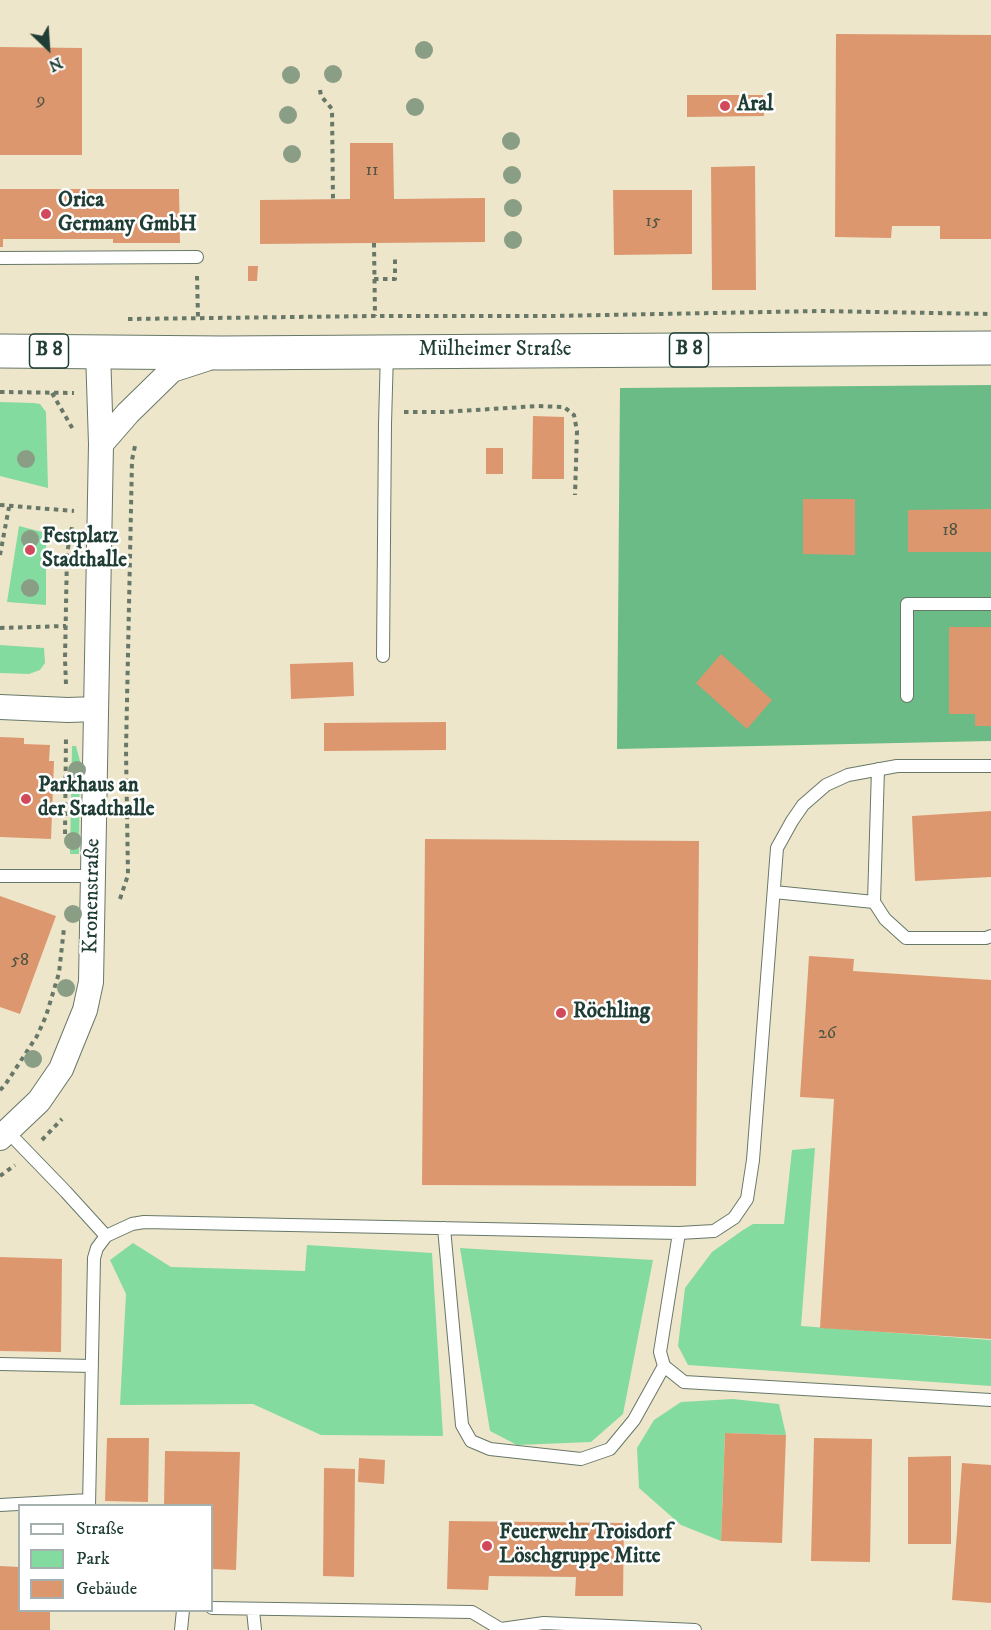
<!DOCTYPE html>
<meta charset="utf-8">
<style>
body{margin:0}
#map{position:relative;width:991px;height:1630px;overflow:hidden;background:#eee6ca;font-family:"IM FELL DW Pica",serif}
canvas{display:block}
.legend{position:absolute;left:18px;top:1504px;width:195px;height:108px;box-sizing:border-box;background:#fff;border:2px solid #a5b1ae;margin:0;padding:8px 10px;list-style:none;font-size:18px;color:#1f3d34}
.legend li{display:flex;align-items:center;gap:12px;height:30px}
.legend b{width:30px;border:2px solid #a5b1ae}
.north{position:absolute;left:18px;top:18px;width:60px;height:60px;-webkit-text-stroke:4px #fff;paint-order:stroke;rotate:155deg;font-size:16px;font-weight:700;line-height:24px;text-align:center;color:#1f3d34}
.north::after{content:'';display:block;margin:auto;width:21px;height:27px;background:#1f3d34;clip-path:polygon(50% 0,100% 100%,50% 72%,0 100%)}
</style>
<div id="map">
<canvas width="991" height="1630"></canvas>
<ul class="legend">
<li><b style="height:8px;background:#fff"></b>Straße</li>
<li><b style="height:16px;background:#84dba0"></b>Park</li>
<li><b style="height:16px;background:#dc976f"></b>Gebäude</li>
</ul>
<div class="north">N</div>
</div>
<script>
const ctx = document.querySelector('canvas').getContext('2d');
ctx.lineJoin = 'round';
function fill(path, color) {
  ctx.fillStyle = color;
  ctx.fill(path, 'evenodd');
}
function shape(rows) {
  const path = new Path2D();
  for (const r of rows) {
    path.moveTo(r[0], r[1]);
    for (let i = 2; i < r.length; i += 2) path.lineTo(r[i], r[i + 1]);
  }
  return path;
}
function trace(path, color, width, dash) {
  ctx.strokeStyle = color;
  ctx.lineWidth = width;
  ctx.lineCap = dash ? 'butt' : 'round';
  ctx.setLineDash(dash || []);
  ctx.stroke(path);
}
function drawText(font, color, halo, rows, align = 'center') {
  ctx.font = font + ' "IM FELL DW Pica",serif';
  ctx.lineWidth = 5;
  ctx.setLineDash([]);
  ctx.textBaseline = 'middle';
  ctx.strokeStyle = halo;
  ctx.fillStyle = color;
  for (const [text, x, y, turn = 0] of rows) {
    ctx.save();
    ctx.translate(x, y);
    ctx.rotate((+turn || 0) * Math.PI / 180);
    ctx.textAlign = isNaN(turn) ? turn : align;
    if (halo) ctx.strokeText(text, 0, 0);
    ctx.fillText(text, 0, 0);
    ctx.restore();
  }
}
fill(shape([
 [0,402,34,403,40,404,46,412,48,488,0,476],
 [19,526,46,533,46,605,7,602],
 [0,645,44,648,45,663,40,670,29,674,0,673],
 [72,746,76,746,80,761,79,854,70,854],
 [815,1148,801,1326,991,1340,991,1386,688,1365,678,1346,685,1288,712,1252,743,1230,753,1224,784,1224,792,1150],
 [133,1243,171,1267,305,1271,307,1245,432,1253,443,1436,321,1435,253,1404,120,1405,126,1294,110,1260],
 [460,1248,653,1260,623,1414,591,1442,517,1445,490,1431],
 [733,1399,779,1404,786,1435,725,1433,721,1541,681,1525,639,1488,637,1448,654,1420,681,1402]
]), '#84dba0');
fill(shape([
 [991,385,991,741,617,749,620,388]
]), '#6bbb86');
fill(shape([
 [836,34,991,35,991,239,940,239,940,226,892,226,891,238,835,237],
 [0,47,82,48,82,155,0,155],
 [687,95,763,95,764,116,687,117],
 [350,143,393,143,394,199,485,198,485,242,260,244,260,200,350,199],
 [755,166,756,290,712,290,711,167],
 [0,189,179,189,180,243,113,243,113,239,3,239,3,247,0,247],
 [613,190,692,190,692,254,614,255],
 [248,266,258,266,257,281,248,281],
 [533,416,564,417,564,479,532,479],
 [486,448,503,448,503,474,486,474],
 [803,499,855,499,855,555,803,554],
 [991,509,991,552,908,552,908,510],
 [949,627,991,627,991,726,975,726,975,714,949,714],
 [721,654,772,700,747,729,696,683],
 [353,662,354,696,291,699,290,664],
 [446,722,446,750,324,751,324,723],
 [0,737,24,738,24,744,50,745,49,761,54,761,51,839,0,837],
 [991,811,991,877,915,881,912,816],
 [425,839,699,841,696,1186,422,1185],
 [0,896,56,916,20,1014,0,1007],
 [809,956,854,959,853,971,991,980,991,1339,820,1328,834,1099,800,1097],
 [0,1257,62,1259,61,1352,0,1351],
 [725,1433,786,1435,782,1543,721,1541],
 [107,1438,149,1438,148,1502,105,1501],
 [814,1438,872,1439,870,1562,811,1561],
 [165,1451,240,1452,236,1570,212,1569,212,1506,164,1506],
 [951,1456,951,1544,908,1544,908,1457],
 [359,1458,385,1460,384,1484,358,1482],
 [962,1463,991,1465,991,1603,952,1600],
 [324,1468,355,1469,354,1577,323,1576],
 [449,1521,624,1523,623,1596,575,1596,576,1577,489,1576,488,1590,447,1589],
 [0,1566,20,1567,20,1611,50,1611,50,1630,0,1630]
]), '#dc976f');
const lane = shape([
 [0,258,197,257],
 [383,656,385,424,387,352],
 [907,696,907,604,991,604],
 [878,769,874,902,885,919,906,938,986,938,991,936],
 [0,876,94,876],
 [774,892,874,902],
 [8,1132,66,1192,106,1236],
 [444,1228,462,1425,471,1441,490,1449,581,1459,610,1449,634,1420,664,1366,660,1352,679,1233],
 [0,1364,92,1366],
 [664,1366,684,1382,991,1400],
 [0,1505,89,1500],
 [89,1506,94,1258,97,1248,106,1236,132,1224,144,1222,679,1233,714,1231,734,1218,747,1199,753,1160,777,848,792,821,803,805,826,785,848,775,897,766,991,766],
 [212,1608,472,1612,502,1630],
 [253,1610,255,1630],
 [501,1629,544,1623,695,1630],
 [181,1630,183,1610]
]);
const street = shape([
 [101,444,128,413,172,370,206,359],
 [0,707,68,710,96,709],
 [0,1138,39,1101,61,1069,85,1010,91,982,101,444,98,351]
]);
const primary = shape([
 [0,351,222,353,991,348]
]);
trace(lane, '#677868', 14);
trace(street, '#677868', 26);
trace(primary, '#677868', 35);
trace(shape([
 [320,90,321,96,332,109,333,199],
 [374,243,375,316],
 [197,276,198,317],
 [374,279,395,279,395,259],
 [128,319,375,316,550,316,819,311,991,314],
 [0,392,74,393],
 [52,393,74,431],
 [404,412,444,412,538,406,564,407,574,415,577,431,575,495],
 [0,505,74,511],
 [0,555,9,507],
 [0,628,66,626],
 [66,684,65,659,67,553,72,527],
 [65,834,66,736],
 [120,899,128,875,126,750,132,460,135,446],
 [0,1090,5,1085,37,1036,46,1016,59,973,64,928],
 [42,1140,62,1119],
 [0,1176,15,1165]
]), '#677868', 4, [4.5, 4.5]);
trace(lane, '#fff', 12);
trace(street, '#fff', 24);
trace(primary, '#fff', 33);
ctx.fillStyle = '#8a9e86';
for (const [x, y] of [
 [424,50],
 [333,74],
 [291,75],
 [415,107],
 [288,115],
 [511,141],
 [292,154],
 [512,175],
 [513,208],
 [513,240],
 [26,459],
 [30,539],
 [30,588],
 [77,770],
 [73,841],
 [73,914],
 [66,988],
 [33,1059]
]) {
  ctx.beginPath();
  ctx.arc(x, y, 9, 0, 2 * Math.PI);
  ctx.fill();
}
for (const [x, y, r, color] of [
 [725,106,6,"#d1495b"],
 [46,214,6,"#d1495b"],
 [30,550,6,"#d1495b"],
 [26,799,6,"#d1495b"],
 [561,1013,6,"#d1495b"],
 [487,1546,6,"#d1495b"]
]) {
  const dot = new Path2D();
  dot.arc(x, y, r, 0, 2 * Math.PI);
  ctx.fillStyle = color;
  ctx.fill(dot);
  trace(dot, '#fff', 2);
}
drawText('18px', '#4e5443', null, [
 ["9",41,101],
 ["11",372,171],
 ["15",653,222],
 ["18",950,531],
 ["58",20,961],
 ["26",827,1034]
]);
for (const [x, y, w] of [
 [689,350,39],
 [49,351,39]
]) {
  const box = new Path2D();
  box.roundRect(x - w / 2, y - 17, w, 34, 4.5);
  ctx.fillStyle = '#fff';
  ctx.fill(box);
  trace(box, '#1f3d34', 1.5);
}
drawText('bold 20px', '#1f3d34', null, [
 ["B 8",689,350],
 ["B 8",49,351]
]);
drawText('bold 21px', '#1f3d34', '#fff', [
 ["Aral",737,106],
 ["Orica",58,202],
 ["Germany GmbH",58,226],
 ["Festplatz",42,538],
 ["Stadthalle",42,562],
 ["Parkhaus an",38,787],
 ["der Stadthalle",38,811],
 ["Röchling",573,1013],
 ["Feuerwehr Troisdorf",499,1534],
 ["Löschgruppe Mitte",499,1558]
], 'left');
drawText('21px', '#1f3d34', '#fff', [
 ["Mülheimer Straße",495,351],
 ["Kronenstraße",93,896,-89]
]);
</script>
